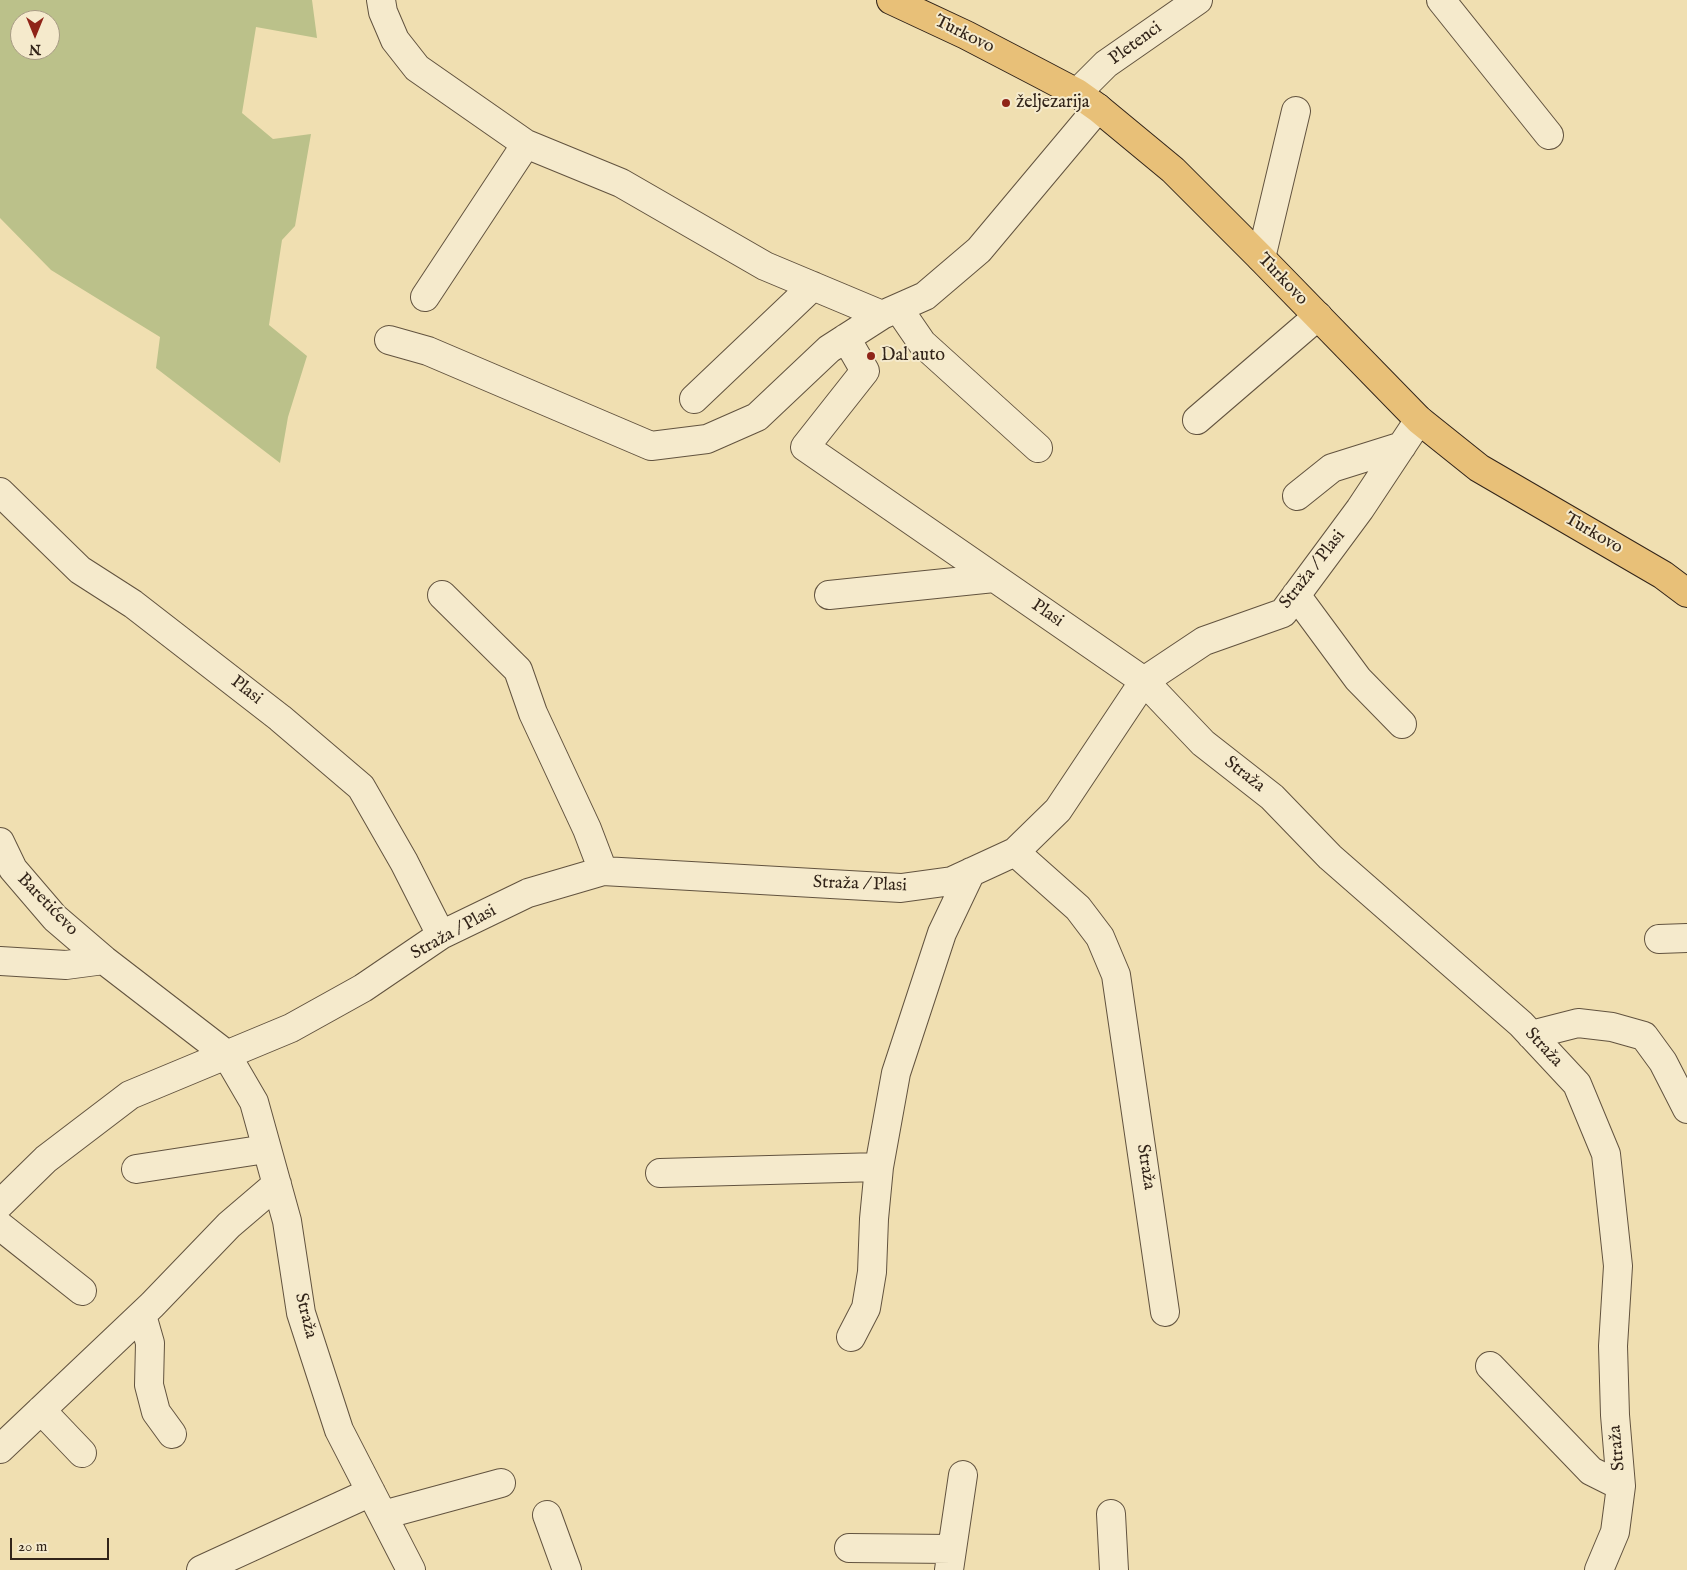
<!DOCTYPE html>
<meta charset="utf-8">
<style>
body{margin:0}
#map{position:relative;width:1687px;height:1570px;overflow:hidden;background:#f0dfb1;font-family:"IM FELL English",serif}
canvas{display:block}
.north{position:absolute;left:10px;top:10px;width:50px;height:50px;box-sizing:border-box;background:#f5eacc;border:1px solid #a79b84;border-radius:50%;rotate:180deg;font-size:14px;font-weight:700;line-height:20px;text-align:center;color:#322419}
.north::after{content:'';display:block;margin:auto;width:18px;height:22px;background:#8f2418;clip-path:polygon(50% 0,100% 100%,50% 72%,0 100%)}
.scale{position:absolute;left:10px;top:1538px;width:99px;height:22px;box-sizing:border-box;border:2px solid #322419;border-top:0;padding-left:6px;font-size:15px;line-height:18px;white-space:nowrap;color:#322419;-webkit-text-stroke:4px #f5eacc;paint-order:stroke}
</style>
<div id="map">
<canvas width="1687" height="1570"></canvas>
<div class="north">N</div>
<div class="scale">20 m</div>
</div>
<script>
const ctx = document.querySelector('canvas').getContext('2d');
ctx.lineJoin = 'round';
function fill(path, color) {
  ctx.fillStyle = color;
  ctx.fill(path, 'evenodd');
}
function shape(rows) {
  const path = new Path2D();
  for (const r of rows) {
    path.moveTo(r[0], r[1]);
    for (let i = 2; i < r.length; i += 2) path.lineTo(r[i], r[i + 1]);
  }
  return path;
}
function trace(path, color, width, dash) {
  ctx.strokeStyle = color;
  ctx.lineWidth = width;
  ctx.lineCap = dash ? 'butt' : 'round';
  ctx.setLineDash(dash || []);
  ctx.stroke(path);
}
function drawText(font, color, halo, rows, align = 'center') {
  ctx.font = font + ' "IM FELL English",serif';
  ctx.lineWidth = 4;
  ctx.setLineDash([]);
  ctx.textBaseline = 'middle';
  ctx.strokeStyle = halo;
  ctx.fillStyle = color;
  for (const [text, x, y, turn = 0] of rows) {
    ctx.save();
    ctx.translate(x, y);
    ctx.rotate((+turn || 0) * Math.PI / 180);
    ctx.textAlign = isNaN(turn) ? turn : align;
    if (halo) ctx.strokeText(text, 0, 0);
    ctx.fillText(text, 0, 0);
    ctx.restore();
  }
}
fill(shape([
 [0,0,312,0,317,38,256,27,242,113,273,139,311,134,295,226,282,240,269,325,307,356,288,417,280,463,156,368,160,337,51,270,0,218],
 [20,20,50,20,50,50,20,50]
]), '#bbc18a');
const minor = shape([
 [381,0,383,12,395,40,417,68,526,144,621,183,765,266,882,315],
 [1441,0,1549,135],
 [1077,93,1106,64,1198,0],
 [1261,258,1296,111],
 [425,297,526,144],
 [898,308,922,343,1038,448],
 [846,338,865,371,805,447,1144,681,1203,743,1272,797,1330,857,1521,1024,1577,1084,1606,1154,1618,1266,1613,1346,1615,1415,1621,1486,1615,1532,1599,1570],
 [389,340,428,351,651,446,707,439,757,417,829,349,882,315,925,296,979,250,1098,108],
 [694,399,813,286],
 [1197,420,1318,316],
 [0,492,80,570,133,604,280,718,361,787,404,862,441,935],
 [1297,496,1332,468,1402,446],
 [442,595,518,670,533,713,587,829,603,871],
 [829,595,994,578],
 [1296,595,1358,679,1402,724],
 [0,842,13,869,55,918,104,960,226,1054,254,1102,287,1221,301,1313,339,1430,411,1570],
 [1015,852,1078,908,1100,937,1116,975,1165,1312],
 [1659,939,1687,938],
 [0,961,66,965,104,960],
 [1531,1035,1578,1023,1612,1027,1644,1036,1663,1062,1687,1109],
 [136,1169,266,1149],
 [660,1173,879,1167],
 [0,1204,46,1159,130,1095,291,1028,363,988,441,935,528,893,603,871,901,888,952,881,1015,852,1058,810,1144,681,1204,641,1283,613,1360,509,1419,420],
 [0,1226,82,1291],
 [142,1315,150,1343,149,1385,156,1412,172,1434],
 [851,1337,866,1308,872,1272,874,1219,879,1167,896,1073,942,933,971,872],
 [1490,1366,1591,1471,1621,1486],
 [41,1410,82,1453],
 [0,1449,152,1305,229,1225,277,1184],
 [1111,1514,1114,1570],
 [383,1515,501,1483],
 [547,1515,567,1570],
 [849,1548,952,1549],
 [201,1570,371,1492],
 [949,1570,963,1475]
]);
const major = shape([
 [891,0,966,35,1039,73,1077,93,1098,108,1173,170,1261,258,1419,420,1479,468,1663,575,1687,593]
]);
trace(minor, '#62533f', 30);
trace(major, '#322419', 30);
trace(minor, '#f5eacc', 28);
trace(major, '#e8c078', 28);
for (const [x, y, r, color] of [
 [1006,103,5,"#8f2418"],
 [871,356,5,"#8f2418"]
]) {
  const dot = new Path2D();
  dot.arc(x, y, r, 0, 2 * Math.PI);
  ctx.fillStyle = color;
  ctx.fill(dot);
  trace(dot, '#f5eacc', 2);
}
drawText('18px', '#322419', '#f5eacc', [
 ["Turkovo",964,35,26],
 ["Pletenci",1136,44,-36],
 ["Turkovo",1282,280,46],
 ["Turkovo",1593,534,30],
 ["Straža / Plasi",1313,570,-52],
 ["Plasi",1047,614,35],
 ["Plasi",246,691,38],
 ["Straža",1244,775,38],
 ["Straža / Plasi",860,885,2],
 ["Baretićevo",47,905,46],
 ["Straža / Plasi",454,933,-29],
 ["Straža",1543,1048,47],
 ["Straža",1145,1167,81],
 ["Straža",305,1316,76],
 ["Straža",1618,1448,-95]
]);
drawText('18px', '#322419', '#f5eacc', [
 ["željezarija",1016,103],
 ["Dal auto",881,356]
], 'left');
</script>
